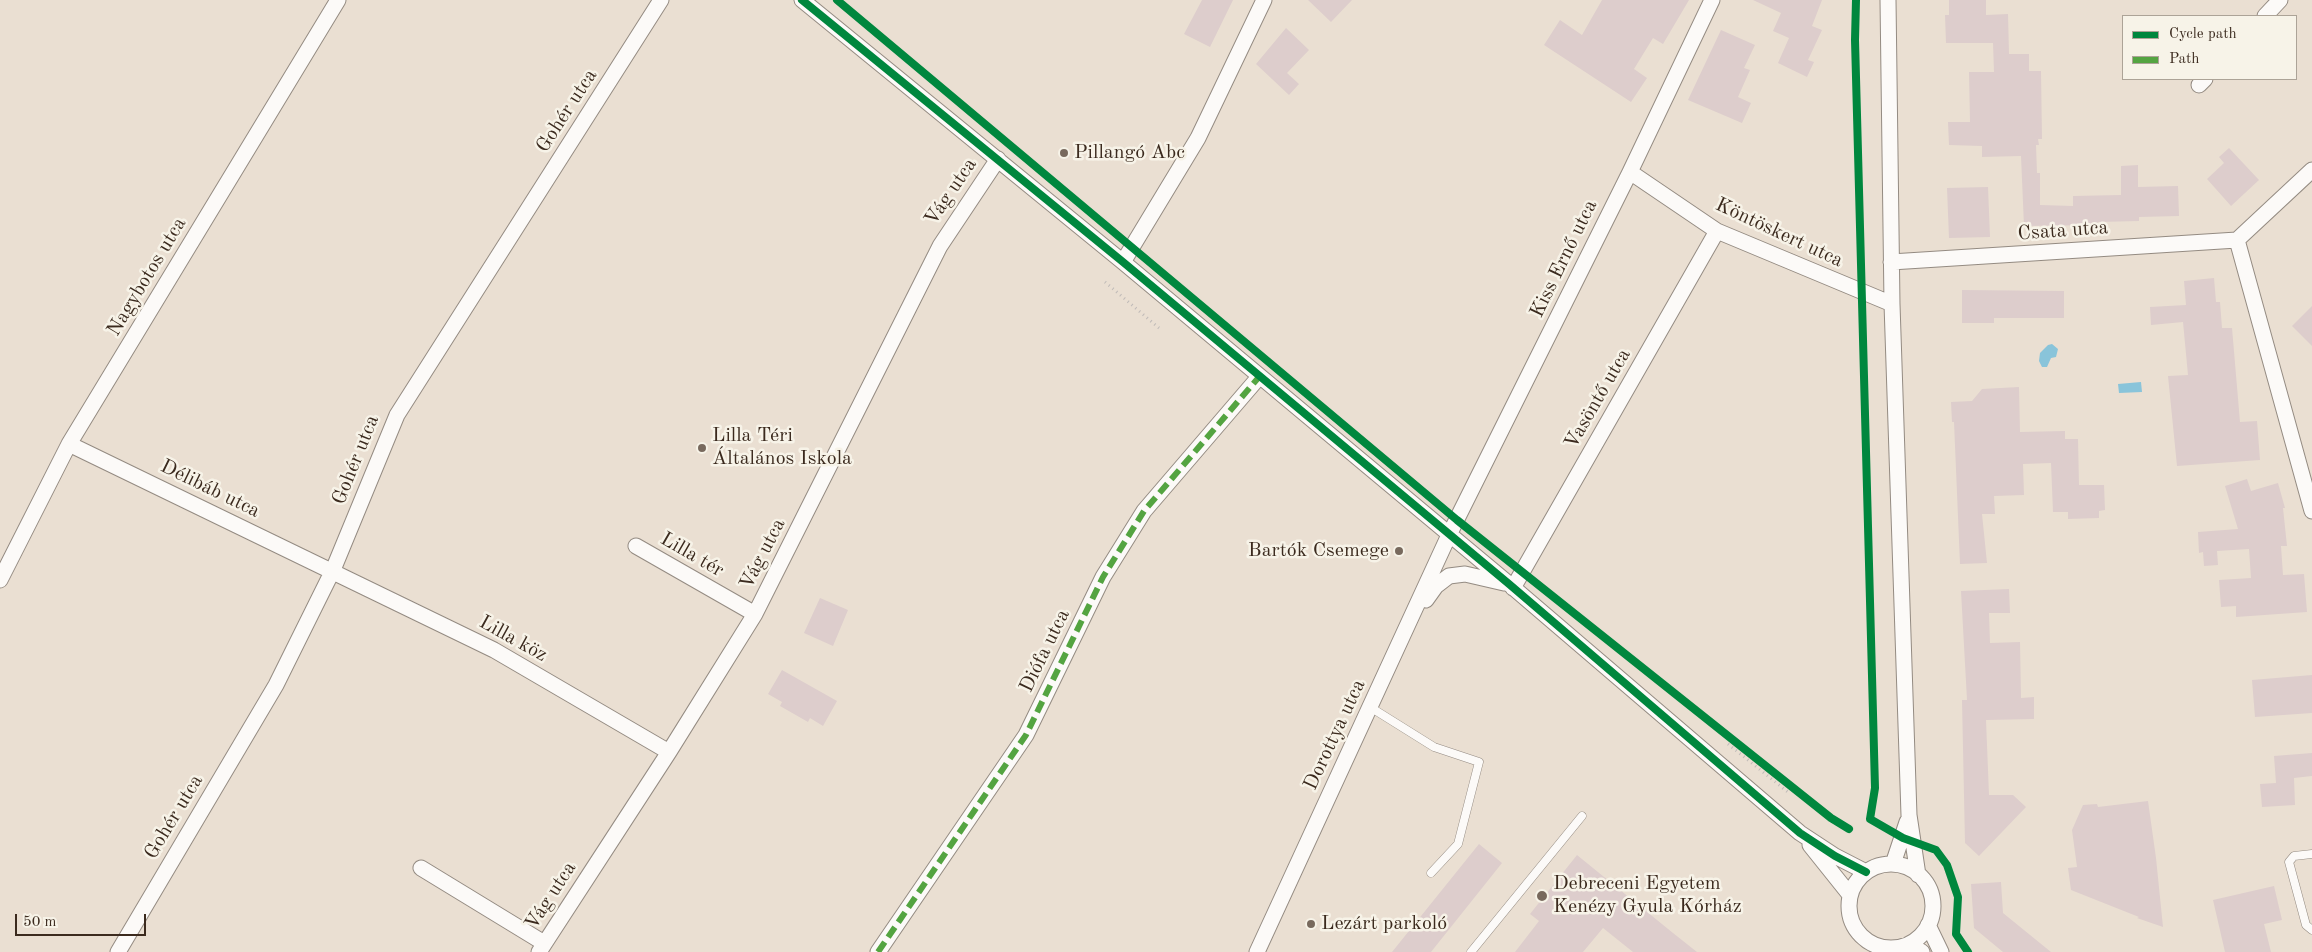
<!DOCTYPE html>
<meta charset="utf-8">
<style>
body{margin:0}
#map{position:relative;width:2312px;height:952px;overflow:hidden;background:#eadfd2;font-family:"Old Standard TT",serif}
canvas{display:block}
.legend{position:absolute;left:2122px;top:15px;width:175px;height:65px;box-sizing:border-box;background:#f7f3e8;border:1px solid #aca397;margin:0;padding:6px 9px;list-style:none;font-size:15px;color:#3b2a1e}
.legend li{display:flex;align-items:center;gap:10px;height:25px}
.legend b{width:25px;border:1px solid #aca397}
.scale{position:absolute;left:15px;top:914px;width:131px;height:22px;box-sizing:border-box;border:2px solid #3b2a1e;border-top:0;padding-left:6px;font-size:15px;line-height:18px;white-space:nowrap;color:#3b2a1e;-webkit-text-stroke:4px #f7f3e8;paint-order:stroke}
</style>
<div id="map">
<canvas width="2312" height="952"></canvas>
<ul class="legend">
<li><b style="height:6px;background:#00873e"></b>Cycle path</li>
<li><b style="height:6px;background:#54a441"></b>Path</li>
</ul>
<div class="scale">50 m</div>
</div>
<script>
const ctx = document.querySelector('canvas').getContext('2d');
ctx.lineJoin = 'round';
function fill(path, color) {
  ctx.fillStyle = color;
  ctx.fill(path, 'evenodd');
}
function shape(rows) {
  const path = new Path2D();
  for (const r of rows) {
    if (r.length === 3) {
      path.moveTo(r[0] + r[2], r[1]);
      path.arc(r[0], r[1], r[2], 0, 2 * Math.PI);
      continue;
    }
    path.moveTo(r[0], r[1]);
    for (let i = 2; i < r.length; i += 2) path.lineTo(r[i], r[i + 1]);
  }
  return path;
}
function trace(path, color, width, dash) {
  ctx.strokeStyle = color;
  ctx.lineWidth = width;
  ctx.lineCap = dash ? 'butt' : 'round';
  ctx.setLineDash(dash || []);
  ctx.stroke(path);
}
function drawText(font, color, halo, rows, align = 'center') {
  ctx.font = font + ' "Old Standard TT",serif';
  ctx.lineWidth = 5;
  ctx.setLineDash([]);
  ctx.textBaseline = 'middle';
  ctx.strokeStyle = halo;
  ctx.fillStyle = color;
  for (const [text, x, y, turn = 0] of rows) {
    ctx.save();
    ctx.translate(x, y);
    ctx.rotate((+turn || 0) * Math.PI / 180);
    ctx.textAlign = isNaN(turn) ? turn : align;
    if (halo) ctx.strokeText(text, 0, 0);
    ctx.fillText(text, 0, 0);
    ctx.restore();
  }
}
fill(shape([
 [2052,344,2058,349,2056,357,2051,358,2047,367,2042,367,2039,361,2040,353,2048,345],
 [2141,382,2142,392,2119,393,2118,384]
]), '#89c4da');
fill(shape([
 [1202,0,1233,0,1210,47,1184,34],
 [1308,0,1352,0,1331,22],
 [1602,0,1689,0,1663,44,1653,38,1634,69,1647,78,1631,102,1544,45,1560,20,1582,35],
 [1753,0,1822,0,1812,26,1822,30,1808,60,1814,62,1807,77,1778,63,1789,38,1773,31,1781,13],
 [1949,0,1986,0,1986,15,2008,14,2009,54,2029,54,2029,71,2041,71,2042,139,2038,139,2039,145,2036,145,2037,173,2040,173,2040,205,2073,206,2073,196,2121,195,2121,166,2138,165,2138,187,2178,186,2179,216,2139,217,2139,221,2098,222,2098,225,2024,226,2021,156,1982,157,1982,146,1949,145,1948,122,1970,122,1969,72,1994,72,1993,43,1946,43,1945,15,1949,15],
 [1286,28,1309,50,1287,73,1299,84,1289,95,1256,64],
 [1721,30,1755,45,1744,68,1750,70,1738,97,1751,103,1742,123,1688,100],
 [2229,148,2259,180,2231,206,2207,179,2224,163,2219,157],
 [1988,187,1990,237,1949,238,1947,188],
 [2214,278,2216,302,2220,302,2222,328,2232,328,2240,422,2257,421,2260,460,2177,466,2168,376,2188,375,2183,322,2151,325,2150,307,2186,305,2184,281],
 [1962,290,2064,291,2064,318,1994,318,1994,323,1962,323],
 [2312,306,2312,346,2292,326],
 [2019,387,2020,432,2065,431,2065,439,2078,439,2079,485,2104,485,2105,510,2099,511,2099,518,2068,519,2068,512,2053,512,2051,463,2023,464,2024,495,1994,496,1995,514,1982,514,1987,563,1960,564,1954,422,1952,422,1951,402,1972,401,1982,389],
 [2247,479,2251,491,2278,483,2285,508,2283,508,2287,546,2281,546,2283,575,2304,574,2307,612,2236,617,2236,606,2221,607,2219,580,2251,578,2249,549,2217,551,2218,565,2204,566,2203,552,2199,553,2198,532,2238,529,2225,486],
 [2009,589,2010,613,1989,613,1990,643,2020,642,2021,698,2034,697,2034,719,1986,720,1989,795,2013,795,2026,807,1979,856,1965,843,1962,700,1967,700,1961,591],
 [820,598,848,610,833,646,804,633],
 [782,670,837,701,823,726,810,718,808,722,780,706,782,702,768,694],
 [2312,675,2312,713,2255,717,2252,680],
 [2312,753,2312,776,2294,778,2295,805,2262,807,2260,784,2276,783,2274,756],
 [2148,801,2156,858,2163,927,2137,918,2139,917,2071,890,2068,868,2077,867,2072,830,2083,805,2097,804,2098,807],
 [1479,844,1502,863,1431,952,1392,952],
 [1577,855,1673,933,1697,952,1633,952,1603,928,1583,952,1515,952,1539,921,1530,914],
 [2001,882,2003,913,2051,952,2003,952,1974,928,1971,884],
 [2274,886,2282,920,2264,924,2271,952,2225,952,2213,900]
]), '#ddcdcc');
const service = shape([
 [1370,707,1434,747,1479,762,1458,844,1431,873],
 [2312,854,2294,856,2289,862,2306,925,2312,930],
 [1471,952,1582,816]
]);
const minor = shape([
 [802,0,1123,262,1509,584,1800,833,1835,856,1866,872],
 [1888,0,1892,304,1909,815,1918,875],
 [2265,16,2280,0],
 [2199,85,2205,79],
 [2312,170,2237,240,2312,511],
 [1630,172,1717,231,1892,304],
 [1123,262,1198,138,1264,0],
 [1891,262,2237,240],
 [69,444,494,650,669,752],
 [636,546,755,614],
 [0,580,69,444,338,0],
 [1513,588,1717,231],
 [1426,600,1436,586,1449,576,1465,574,1504,583],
 [1810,845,1850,895],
 [1893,864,1907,822],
 [1891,906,42],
 [421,868,544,943],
 [1928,925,1941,952],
 [1909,944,1922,952],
 [118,952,276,685,333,570,397,415,661,0],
 [539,952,669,752,755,614,940,246,998,159],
 [878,952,1026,735,1103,577,1144,511,1259,377],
 [1257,952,1449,535,1630,172,1712,0]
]);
trace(service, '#948b82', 9);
trace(minor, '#948b82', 17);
trace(shape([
 [1105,282,1159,328],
 [1728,744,1789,793]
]), '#c0bbb8', 3, [1, 4]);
trace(service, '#fcfaf8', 8);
trace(minor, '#fcfaf8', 15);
trace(shape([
 [878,952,1026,735,1103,577,1144,511,1259,377]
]), '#54a441', 6, [12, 6]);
trace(shape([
 [802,0,1123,262,1509,584,1800,833,1835,856,1866,872],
 [837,0,1457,520,1831,818,1849,829],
 [1856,0,1855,40,1875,788,1870,819,1903,838,1936,850,1947,865,1958,897,1956,934,1968,952]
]), '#00873e', 8);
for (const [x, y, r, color] of [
 [1064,153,5,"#78695d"],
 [702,448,5,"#78695d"],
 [1399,551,5,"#78695d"],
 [1542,896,6,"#78695d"],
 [1311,924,5,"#78695d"]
]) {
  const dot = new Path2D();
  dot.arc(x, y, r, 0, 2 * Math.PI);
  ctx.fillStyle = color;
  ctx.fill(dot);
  trace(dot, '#f7f3e8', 2);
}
drawText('20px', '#3b2a1e', '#f7f3e8', [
 ["Gohér utca",567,111,-57],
 ["Vág utca",951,192,-56],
 ["Csata utca",2063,231,-4],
 ["Köntöskert utca",1779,233,25],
 ["Kiss Ernő utca",1564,259,-64],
 ["Nagybotos utca",147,277,-59],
 ["Vasöntő utca",1598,399,-60],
 ["Gohér utca",356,460,-68],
 ["Délibáb utca",210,489,26],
 ["Vág utca",763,554,-63],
 ["Lilla tér",692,555,30],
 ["Lilla köz",513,639,29],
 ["Diófa utca",1045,651,-64],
 ["Dorottya utca",1335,735,-65],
 ["Gohér utca",174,817,-59],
 ["Vág utca",551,896,-57]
]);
drawText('20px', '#3b2a1e', '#f7f3e8', [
 ["Pillangó Abc",1074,153],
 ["Lilla Téri",712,436],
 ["Általános Iskola",712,459],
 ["Bartók Csemege",1389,551,"right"],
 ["Debreceni Egyetem",1553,884],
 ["Kenézy Gyula Kórház",1553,907],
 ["Lezárt parkoló",1321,924]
], 'left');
</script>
